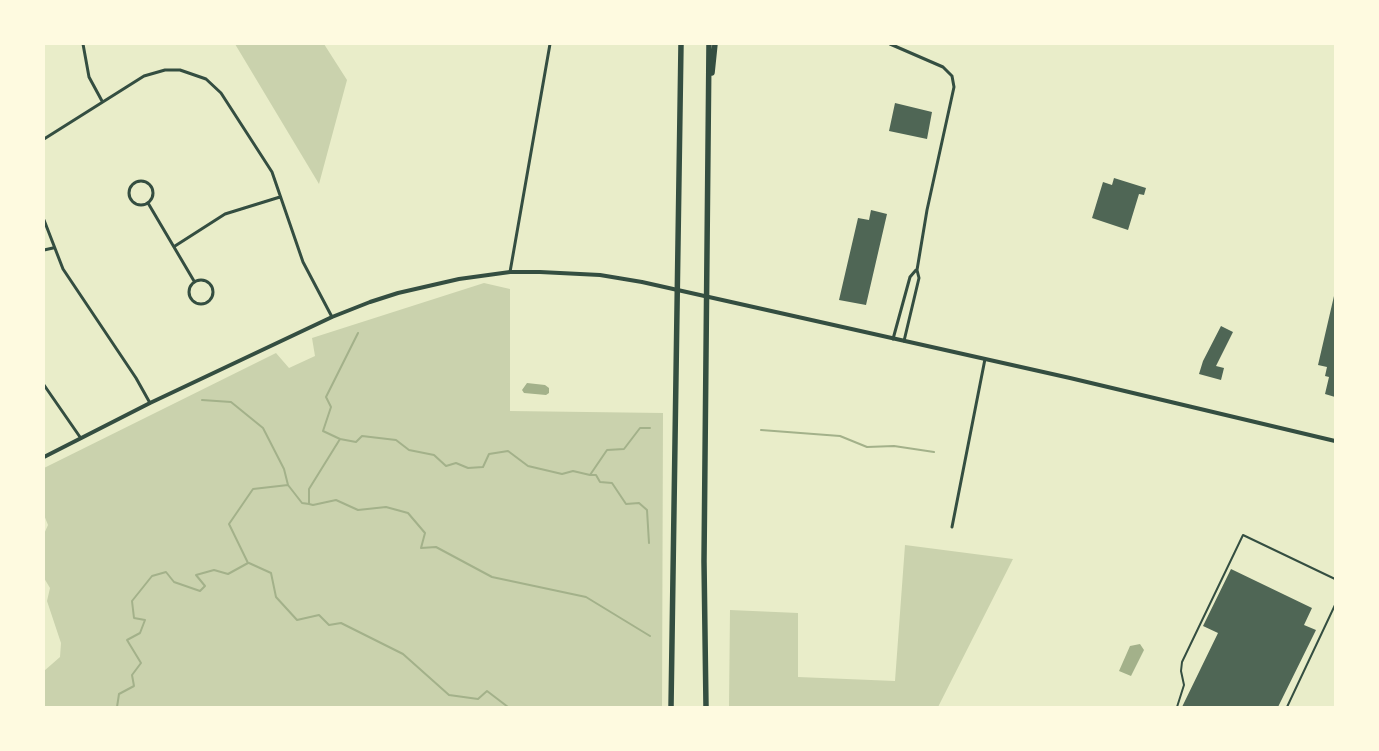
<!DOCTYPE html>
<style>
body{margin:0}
#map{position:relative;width:1379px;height:751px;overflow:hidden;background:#e9edc9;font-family:Roboto,sans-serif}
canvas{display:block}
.frame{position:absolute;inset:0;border:45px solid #fefae0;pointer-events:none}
</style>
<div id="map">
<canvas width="1379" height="751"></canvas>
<div class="frame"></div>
</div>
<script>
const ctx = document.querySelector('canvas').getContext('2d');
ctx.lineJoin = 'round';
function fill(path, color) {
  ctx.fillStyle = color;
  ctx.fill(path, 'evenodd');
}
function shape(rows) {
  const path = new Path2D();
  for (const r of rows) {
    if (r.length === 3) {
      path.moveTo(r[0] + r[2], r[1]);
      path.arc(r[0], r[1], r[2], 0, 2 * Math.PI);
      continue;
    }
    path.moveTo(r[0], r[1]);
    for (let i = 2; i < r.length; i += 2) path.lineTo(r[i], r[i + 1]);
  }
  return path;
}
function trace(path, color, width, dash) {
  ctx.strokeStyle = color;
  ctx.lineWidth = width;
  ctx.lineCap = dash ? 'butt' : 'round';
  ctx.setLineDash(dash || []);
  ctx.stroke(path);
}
fill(shape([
 [235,44,324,44,347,80,319,184],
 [484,283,510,289,510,411,663,413,662,707,44,707,44,671,60,657,61,643,47,601,50,588,44,578,44,534,48,525,44,515,44,468,276,353,289,368,315,356,312,338],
 [905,545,1013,559,938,707,729,707,730,610,798,613,798,677,895,681]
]), '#cad2ad');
fill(shape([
 [527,383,545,385,549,388,549,393,546,395,524,393,522,390],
 [1140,644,1144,650,1131,676,1119,671,1130,646]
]), '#a3b18a');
trace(shape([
 [202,400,231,402,263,428,284,469,288,485],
 [761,430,840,436,867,447,894,446,934,452],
 [340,439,323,431,331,407,326,397,358,333],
 [590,475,596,475,600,482,612,483,626,504,639,503,647,510,649,543],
 [309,504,313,505,336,500,358,510,386,507,408,513,425,533,421,548,436,547,492,577,586,597,650,636],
 [249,563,271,573,276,597,297,620,319,615,329,625,341,623,403,654,449,695,478,699,487,691,508,707],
 [117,707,119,694,134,686,132,675,141,663,127,640,140,633,145,620,134,618,132,601,152,576,166,572,174,582,200,591,205,586,196,575,214,570,228,574,248,563,229,524,253,489,288,485,302,503,309,504,309,489,340,439,356,442,362,436,396,440,409,450,434,455,446,466,456,463,468,468,483,467,489,454,508,451,528,466,562,474,573,471,590,475,607,450,624,449,640,428,650,428]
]), '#a3b18a', 2);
fill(shape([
 [895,103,932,112,927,139,889,131],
 [1114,178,1146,188,1144,195,1139,194,1128,230,1092,218,1103,182,1112,185],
 [871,210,887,214,866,305,839,300,858,218,869,220],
 [1334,296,1335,296,1335,397,1325,394,1329,377,1325,376,1327,367,1318,365],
 [1221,326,1233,332,1216,366,1224,368,1221,380,1199,374,1203,361],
 [1231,569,1312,608,1304,625,1316,630,1278,707,1182,707,1218,633,1203,626]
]), '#4f6655');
trace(shape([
 [1177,707,1184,685,1181,671,1182,662,1243,535,1335,579],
 [1287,707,1335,605]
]), '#344e41', 2);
trace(shape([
 [83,44,89,77,102,101],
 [890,44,943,67,952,76,954,87,927,210,917,270,919,278,904,341],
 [44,139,144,76,165,70,180,70,206,79,221,93,272,172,303,262,332,317],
 [141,193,12],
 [148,203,194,281],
 [44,220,63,269,136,378,150,403],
 [175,246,225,214,280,197],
 [44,250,53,248],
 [510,272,550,44],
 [201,292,12],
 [893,339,910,277,916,270],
 [44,385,80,437],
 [952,527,985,359]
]), '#344e41', 3);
trace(shape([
 [44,457,150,403,332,317,370,302,398,293,459,279,510,272,540,272,600,275,642,282,1070,378,1335,441]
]), '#344e41', 4);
trace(shape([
 [712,73,715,44],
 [671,707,681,44],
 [706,707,704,561,709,44]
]), '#344e41', 5.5);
</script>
